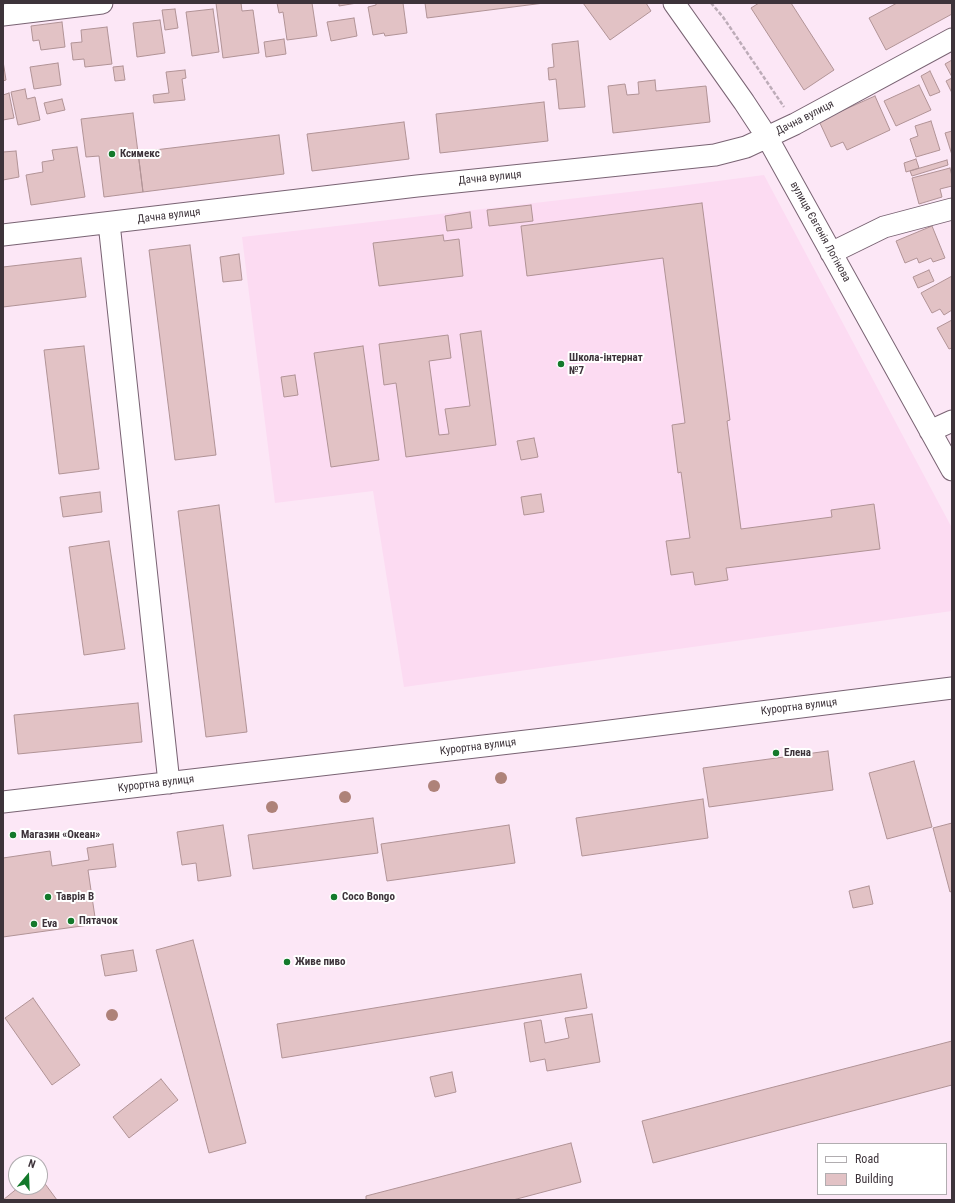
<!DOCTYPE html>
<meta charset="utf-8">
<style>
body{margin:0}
#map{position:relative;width:955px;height:1203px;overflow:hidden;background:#fce7f6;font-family:"Roboto Condensed",sans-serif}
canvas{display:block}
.frame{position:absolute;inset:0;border:4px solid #3d333a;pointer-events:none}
.legend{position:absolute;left:817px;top:1143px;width:130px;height:52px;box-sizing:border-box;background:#fff;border:1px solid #b1adb0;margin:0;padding:5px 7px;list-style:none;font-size:12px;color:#3d333a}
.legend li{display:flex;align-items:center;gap:8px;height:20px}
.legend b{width:20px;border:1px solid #b1adb0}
.north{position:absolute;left:8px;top:1155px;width:40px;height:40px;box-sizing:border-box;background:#fff;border:1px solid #b1adb0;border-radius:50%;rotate:19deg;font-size:11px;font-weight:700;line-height:16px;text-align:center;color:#3d333a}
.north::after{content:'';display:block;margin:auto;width:14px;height:18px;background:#13792b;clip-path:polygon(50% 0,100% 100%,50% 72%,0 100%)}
</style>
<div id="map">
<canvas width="955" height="1203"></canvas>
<div class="frame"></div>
<ul class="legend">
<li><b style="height:5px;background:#fff"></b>Road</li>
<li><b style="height:11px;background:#e2c2c5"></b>Building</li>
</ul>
<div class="north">N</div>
</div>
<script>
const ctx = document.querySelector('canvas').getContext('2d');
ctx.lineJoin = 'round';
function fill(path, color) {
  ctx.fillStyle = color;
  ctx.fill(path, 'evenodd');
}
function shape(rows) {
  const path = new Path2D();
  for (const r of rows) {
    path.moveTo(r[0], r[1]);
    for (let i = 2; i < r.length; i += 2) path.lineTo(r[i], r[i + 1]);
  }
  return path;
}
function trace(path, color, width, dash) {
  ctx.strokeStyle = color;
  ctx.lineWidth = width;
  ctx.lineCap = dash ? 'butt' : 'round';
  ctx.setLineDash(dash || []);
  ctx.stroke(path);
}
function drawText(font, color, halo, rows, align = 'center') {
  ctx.font = font + ' "Roboto Condensed",sans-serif';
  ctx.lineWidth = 4;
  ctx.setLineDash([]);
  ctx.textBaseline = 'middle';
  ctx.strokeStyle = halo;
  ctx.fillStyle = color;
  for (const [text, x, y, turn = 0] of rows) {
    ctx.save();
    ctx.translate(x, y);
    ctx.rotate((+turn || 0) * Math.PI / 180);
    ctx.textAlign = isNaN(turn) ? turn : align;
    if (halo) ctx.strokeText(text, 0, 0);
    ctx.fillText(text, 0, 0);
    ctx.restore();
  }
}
fill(shape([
 [764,175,952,528,952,611,404,687,373,491,275,503,242,237,672,187]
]), '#fcdbf2');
const building = shape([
 [216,3,241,3,242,11,253,10,259,53,223,58,216,3],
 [277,3,312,3,317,36,287,40,283,12,279,13,277,3],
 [339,3,357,3,339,6,339,3],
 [376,3,403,3,407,33,385,36,384,33,373,35,368,7,376,5,376,3],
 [425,3,544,3,427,18,425,3],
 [583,3,646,3,651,11,610,40,583,3],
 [759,3,791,3,834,70,804,90,751,8,759,3],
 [897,3,952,3,952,14,886,50,869,18,897,3],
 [175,9,178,28,165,30,162,10,175,9],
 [213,9,219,52,192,56,186,12,213,9],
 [354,18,357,36,331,41,327,22,354,18],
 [160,20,165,53,137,57,133,23,160,20],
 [62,22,65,47,41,50,39,40,33,41,31,26,62,22],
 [107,27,112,64,85,67,84,59,73,60,71,43,82,42,81,30,107,27],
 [284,39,286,54,266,57,264,42,284,39],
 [578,41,585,107,559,109,556,79,549,80,548,68,554,67,552,44,578,41],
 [952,60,952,77,945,64,952,60],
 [3,61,6,80,3,81,3,61],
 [58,63,61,85,34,89,30,67,58,63],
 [123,66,125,80,115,81,113,67,123,66],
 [185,70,186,78,182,79,185,100,154,103,153,95,169,93,166,72,185,70],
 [930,71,940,92,930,96,921,76,930,71],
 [952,78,952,93,946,81,952,78],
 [655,80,656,91,706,86,710,122,613,133,608,86,625,84,627,95,639,94,638,82,655,80],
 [919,85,931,110,896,126,884,101,919,85],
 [25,89,27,99,35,97,40,120,18,125,11,92,25,89],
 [9,93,14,118,3,120,3,95,9,93],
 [875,96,890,130,847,150,843,142,831,147,819,121,875,96],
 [62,99,65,110,47,114,44,103,62,99],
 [544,102,548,141,440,153,436,114,544,102],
 [133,113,143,192,104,197,99,156,86,157,81,119,133,113],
 [931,121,940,150,916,157,910,139,918,136,915,126,931,121],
 [404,122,409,159,312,171,307,134,404,122],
 [952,131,952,155,945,133,952,131],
 [279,135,284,174,143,192,138,152,279,135],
 [77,147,85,197,31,205,26,175,43,172,42,162,54,160,52,150,77,147],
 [16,151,19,177,3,180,3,152,16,151],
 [916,159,919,168,906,172,904,163,916,159],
 [947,160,948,165,912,176,910,171,947,160],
 [950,168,952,176,952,186,940,189,942,197,919,204,912,178,950,168],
 [702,203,730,420,727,421,741,529,832,517,831,510,874,504,880,549,726,568,728,580,695,585,693,572,671,575,666,541,690,538,681,472,678,473,672,425,685,423,663,258,527,276,521,226,702,203],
 [531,205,533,221,489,226,487,210,531,205],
 [470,212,472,228,447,231,445,216,470,212],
 [932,226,945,258,933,262,931,258,919,263,917,258,905,263,896,241,932,226],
 [443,235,444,241,459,239,463,276,379,286,373,243,443,235],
 [190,245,216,455,175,460,149,250,190,245],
 [239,254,242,280,223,282,220,257,239,254],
 [81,258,86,297,3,307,3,267,81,258],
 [929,270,934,281,918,288,913,277,929,270],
 [952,276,952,310,944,315,940,309,932,313,921,293,952,276],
 [952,320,952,348,949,349,937,328,952,320],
 [481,331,496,445,406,457,396,383,384,385,379,344,448,335,451,358,429,361,439,435,449,434,445,409,470,406,460,334,481,331],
 [84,346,99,469,59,474,44,350,84,346],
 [363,346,379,460,331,467,314,353,363,346],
 [295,375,298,395,284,397,281,377,295,375],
 [534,438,538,457,521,460,517,441,534,438],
 [100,492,102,512,63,517,60,497,100,492],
 [541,494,544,512,524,515,521,497,541,494],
 [219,505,247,732,206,737,178,511,219,505],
 [109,541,125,649,84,655,69,547,109,541],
 [138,703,142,742,18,754,14,715,138,703],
 [828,751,833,790,709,807,703,768,828,751],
 [914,761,932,827,887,839,869,773,914,761],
 [703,799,708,838,582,856,576,818,703,799],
 [373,818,378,853,253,869,248,835,373,818],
 [952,823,952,891,950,892,933,828,952,823],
 [223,825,231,876,198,881,196,863,182,865,177,832,223,825],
 [509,825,515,863,387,881,381,844,509,825],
 [113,844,116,867,88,870,96,924,3,937,3,858,50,851,52,866,89,860,87,848,113,844],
 [869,886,873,904,853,908,849,891,869,886],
 [193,940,246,1143,209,1153,156,950,193,940],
 [133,950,137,971,105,976,101,955,133,950],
 [581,974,587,1008,282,1058,277,1024,581,974],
 [33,998,80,1065,52,1085,5,1018,33,998],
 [592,1014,600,1062,547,1071,545,1059,530,1062,524,1023,541,1020,545,1043,569,1038,565,1018,592,1014],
 [952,1041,952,1085,653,1163,642,1121,952,1041],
 [452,1072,456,1092,435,1097,430,1077,452,1072],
 [161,1079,178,1100,129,1138,113,1117,161,1079],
 [571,1143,581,1182,513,1200,366,1200,366,1196,571,1143],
 [40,1177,57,1200,3,1200,19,1187,40,1187,40,1177]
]);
fill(building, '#e2c2c5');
trace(building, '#b19396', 1);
const minor = shape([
 [674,3,744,102,767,137,952,470],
 [3,15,102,3],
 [109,223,169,783],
 [3,235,417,186,715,155,746,147,795,124,952,39],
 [831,253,884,227,952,209],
 [930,431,952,421],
 [3,802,578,735,952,688]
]);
trace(minor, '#796373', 23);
trace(shape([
 [711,3,723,17,784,107]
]), '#bdacb8', 2.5, [4, 2]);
trace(minor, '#fff', 21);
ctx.fillStyle = '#ae8279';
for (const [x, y] of [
 [501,778],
 [434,786],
 [345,797],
 [272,807],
 [112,1015]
]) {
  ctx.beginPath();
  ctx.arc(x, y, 6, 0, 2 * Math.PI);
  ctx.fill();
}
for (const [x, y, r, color] of [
 [112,154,4,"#13792b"],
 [561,364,4,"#13792b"],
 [776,753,4,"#13792b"],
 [13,835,4,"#13792b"],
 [48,897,4,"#13792b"],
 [334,897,4,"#13792b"],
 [71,921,4,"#13792b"],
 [34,924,4,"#13792b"],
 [287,962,4,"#13792b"]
]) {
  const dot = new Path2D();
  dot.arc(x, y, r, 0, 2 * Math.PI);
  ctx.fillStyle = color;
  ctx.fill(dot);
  trace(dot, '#fff', 1.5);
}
drawText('11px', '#3d333a', '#fff', [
 ["Дачна вулиця",805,118,-27],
 ["Дачна вулиця",490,178,-6],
 ["Дачна вулиця",169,216,-7],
 ["вулиця Євгенія Логінова",820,232,61],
 ["Курортна вулиця",799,707,-7],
 ["Курортна вулиця",478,747,-7],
 ["Курортна вулиця",156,784,-7]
]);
drawText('bold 11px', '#3d333a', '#fff', [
 ["Ксимекс",120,154],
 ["Школа-інтернат",569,358],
 ["№7",569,371],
 ["Елена",784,753],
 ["Магазин «Океан»",21,835],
 ["Таврія В",56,897],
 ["Coco Bongo",342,897],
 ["Пятачок",79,921],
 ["Eva",42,924],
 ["Живе пиво",295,962]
], 'left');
</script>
